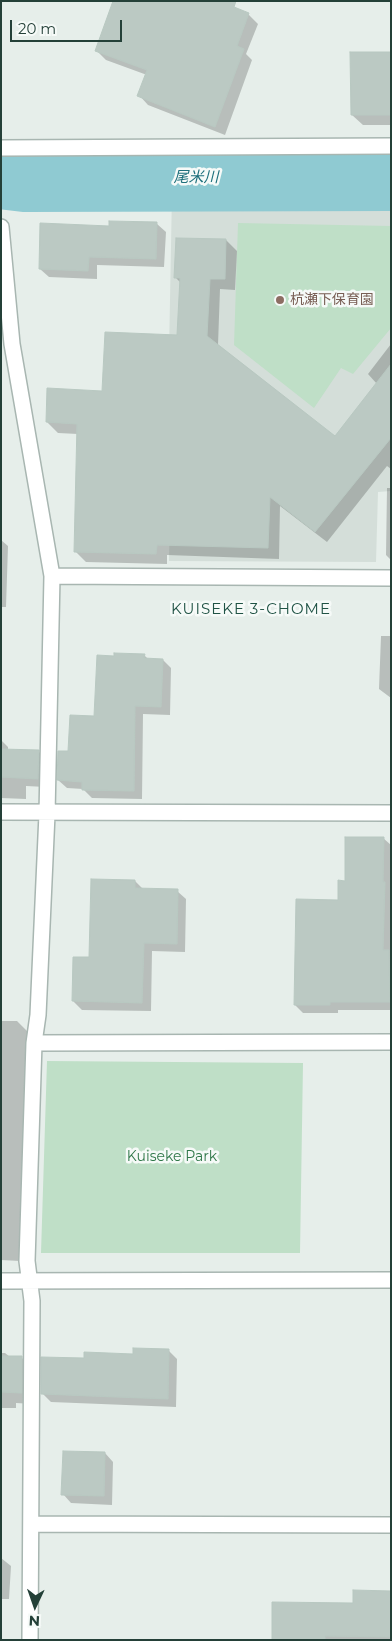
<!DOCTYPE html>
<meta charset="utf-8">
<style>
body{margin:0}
#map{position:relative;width:392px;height:1641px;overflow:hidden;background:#e6eeea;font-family:Montserrat,sans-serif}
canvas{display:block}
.frame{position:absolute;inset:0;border:2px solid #244038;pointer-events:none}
.north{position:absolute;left:10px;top:1581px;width:50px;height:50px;-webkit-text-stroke:4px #f6faf8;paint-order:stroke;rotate:183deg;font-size:14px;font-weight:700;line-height:20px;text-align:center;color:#244038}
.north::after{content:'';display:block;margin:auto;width:18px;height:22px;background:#244038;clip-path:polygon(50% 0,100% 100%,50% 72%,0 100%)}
.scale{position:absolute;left:10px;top:20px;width:112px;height:22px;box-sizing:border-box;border:2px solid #244038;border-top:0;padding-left:6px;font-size:15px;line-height:18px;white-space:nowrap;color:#244038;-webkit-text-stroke:4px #f6faf8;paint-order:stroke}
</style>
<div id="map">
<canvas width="392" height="1641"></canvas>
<div class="frame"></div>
<div class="north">N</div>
<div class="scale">20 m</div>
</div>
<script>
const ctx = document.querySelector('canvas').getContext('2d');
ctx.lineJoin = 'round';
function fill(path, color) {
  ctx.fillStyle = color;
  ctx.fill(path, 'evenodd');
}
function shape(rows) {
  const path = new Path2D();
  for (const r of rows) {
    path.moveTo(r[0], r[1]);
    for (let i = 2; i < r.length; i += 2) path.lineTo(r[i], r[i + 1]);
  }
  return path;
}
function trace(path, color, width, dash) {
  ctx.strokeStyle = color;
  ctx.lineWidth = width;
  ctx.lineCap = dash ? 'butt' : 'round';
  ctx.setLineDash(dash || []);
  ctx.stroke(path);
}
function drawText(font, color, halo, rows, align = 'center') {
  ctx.font = font + ' Montserrat,"Noto Sans JP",sans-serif';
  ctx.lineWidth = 5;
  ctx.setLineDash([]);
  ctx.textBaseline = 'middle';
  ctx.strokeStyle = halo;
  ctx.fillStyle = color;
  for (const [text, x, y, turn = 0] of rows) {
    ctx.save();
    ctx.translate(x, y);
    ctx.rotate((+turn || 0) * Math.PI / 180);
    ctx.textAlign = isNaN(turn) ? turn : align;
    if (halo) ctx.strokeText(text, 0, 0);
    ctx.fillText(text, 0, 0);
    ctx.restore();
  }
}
fill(shape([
 [391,192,391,491,378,492,376,562,169,561,171,415,168,407,172,193]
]), '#d4ded9');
fill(shape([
 [238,223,391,226,391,328,353,374,341,368,314,408,234,345],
 [47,1061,303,1063,300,1253,41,1253]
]), '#bfdfc7');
fill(shape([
 [214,1,249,15,258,24,246,54,252,60,225,135,148,105,139,95,147,75,106,60,96,50],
 [391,53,391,125,363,125,352,115],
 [157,224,166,232,164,267,97,265,97,279,49,277,40,269,110,227],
 [226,240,237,251,235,290,220,289,218,345,335,437,377,384,368,374,391,344,391,469,387,466,327,542,280,506,279,559,167,555,167,564,86,562,75,551,78,434,58,433,47,422,104,392,179,337,181,283,176,278],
 [387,488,391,488,391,560,386,555],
 [1,540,8,546,6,607,1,607],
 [381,636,391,636,391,698,379,689],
 [144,655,148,659,163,660,171,668,170,715,143,714,142,799,92,798,83,789,67,788,58,780,69,752,95,717,115,657],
 [1,740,8,747,8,751,38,751,47,760,46,787,26,786,26,799,1,798],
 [383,838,391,845,391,1010,338,1010,338,1013,303,1013,295,1005,347,882],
 [135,881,144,890,177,891,186,899,185,952,152,951,151,1011,82,1010,73,1001,90,958],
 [1,1021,17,1021,29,1033,20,1261,1,1260],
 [168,1350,177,1359,176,1407,51,1402,42,1393,85,1359,134,1356],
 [1,1353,5,1353,10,1357,22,1358,33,1369,33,1404,16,1403,16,1408,2,1408,1,1438],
 [105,1453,113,1462,112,1505,71,1503,63,1494],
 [1,1558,11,1566,9,1599,1,1599],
 [391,1592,391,1640,274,1640,354,1604]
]), '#0003');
trace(shape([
 [1,175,25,178,391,177]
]), '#8fcad2', 68);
const building = shape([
 [113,1,236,1,234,7,249,13,237,46,244,49,215,127,137,96,147,70,95,51,113,1],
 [350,52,391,52,391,115,351,115,350,52],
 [109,221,157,222,156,259,89,257,88,271,39,269,40,223,109,226,109,221],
 [176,238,226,239,225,279,210,279,207,336,335,436,391,364,391,438,315,532,270,497,268,548,157,545,156,554,74,552,77,424,46,422,47,388,102,391,105,332,177,335,180,278,174,278,176,238],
 [114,653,145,654,144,658,163,659,161,707,135,706,134,791,82,790,82,782,57,780,58,751,68,751,70,715,94,716,97,655,114,656,114,653],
 [1,749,39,750,38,779,1,777,1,749],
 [345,837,384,837,383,882,385,882,383,950,389,950,390,1002,330,1002,330,1005,294,1005,296,899,338,900,338,880,345,881,345,837],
 [91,879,135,880,135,888,178,889,177,944,144,943,142,1003,72,1001,73,957,89,957,91,879],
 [133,1348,169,1349,168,1399,41,1394,41,1357,84,1358,84,1352,133,1354,133,1348],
 [1,1356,22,1356,22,1393,1,1392,1,1356],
 [63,1451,105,1452,104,1496,61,1495,63,1451],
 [353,1590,391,1591,391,1637,325,1636,325,1640,272,1640,272,1602,353,1603,353,1590]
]);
fill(building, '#bbc9c3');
trace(building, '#b8c8c1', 1);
const minor = shape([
 [1,148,391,146],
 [1,227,12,344,52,576,47,814,38,1015,34,1043,27,1261,32,1301,30,1640],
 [52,576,391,578],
 [1,812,391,813],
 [34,1043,391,1042],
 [1,1281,391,1280],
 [32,1524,391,1525]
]);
trace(minor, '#a8b6b1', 18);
trace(minor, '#fff', 15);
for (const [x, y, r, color] of [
 [280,300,5,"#8d6e63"]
]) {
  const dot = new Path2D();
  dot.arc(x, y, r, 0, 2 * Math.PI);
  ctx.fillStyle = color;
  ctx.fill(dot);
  trace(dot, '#f6faf8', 2);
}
drawText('14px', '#785e54', '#f6faf8', [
 ["杭瀬下保育園",290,300]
], 'left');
drawText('14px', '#2f7748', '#f6faf8', [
 ["Kuiseke Park",172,1157]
]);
drawText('italic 15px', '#1e707c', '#f6faf8', [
 ["尾米川",196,178]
]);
ctx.letterSpacing = '1px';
drawText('15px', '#205345', '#f6faf8', [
 ["KUISEKE 3-CHOME",251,610]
]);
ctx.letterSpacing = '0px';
</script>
